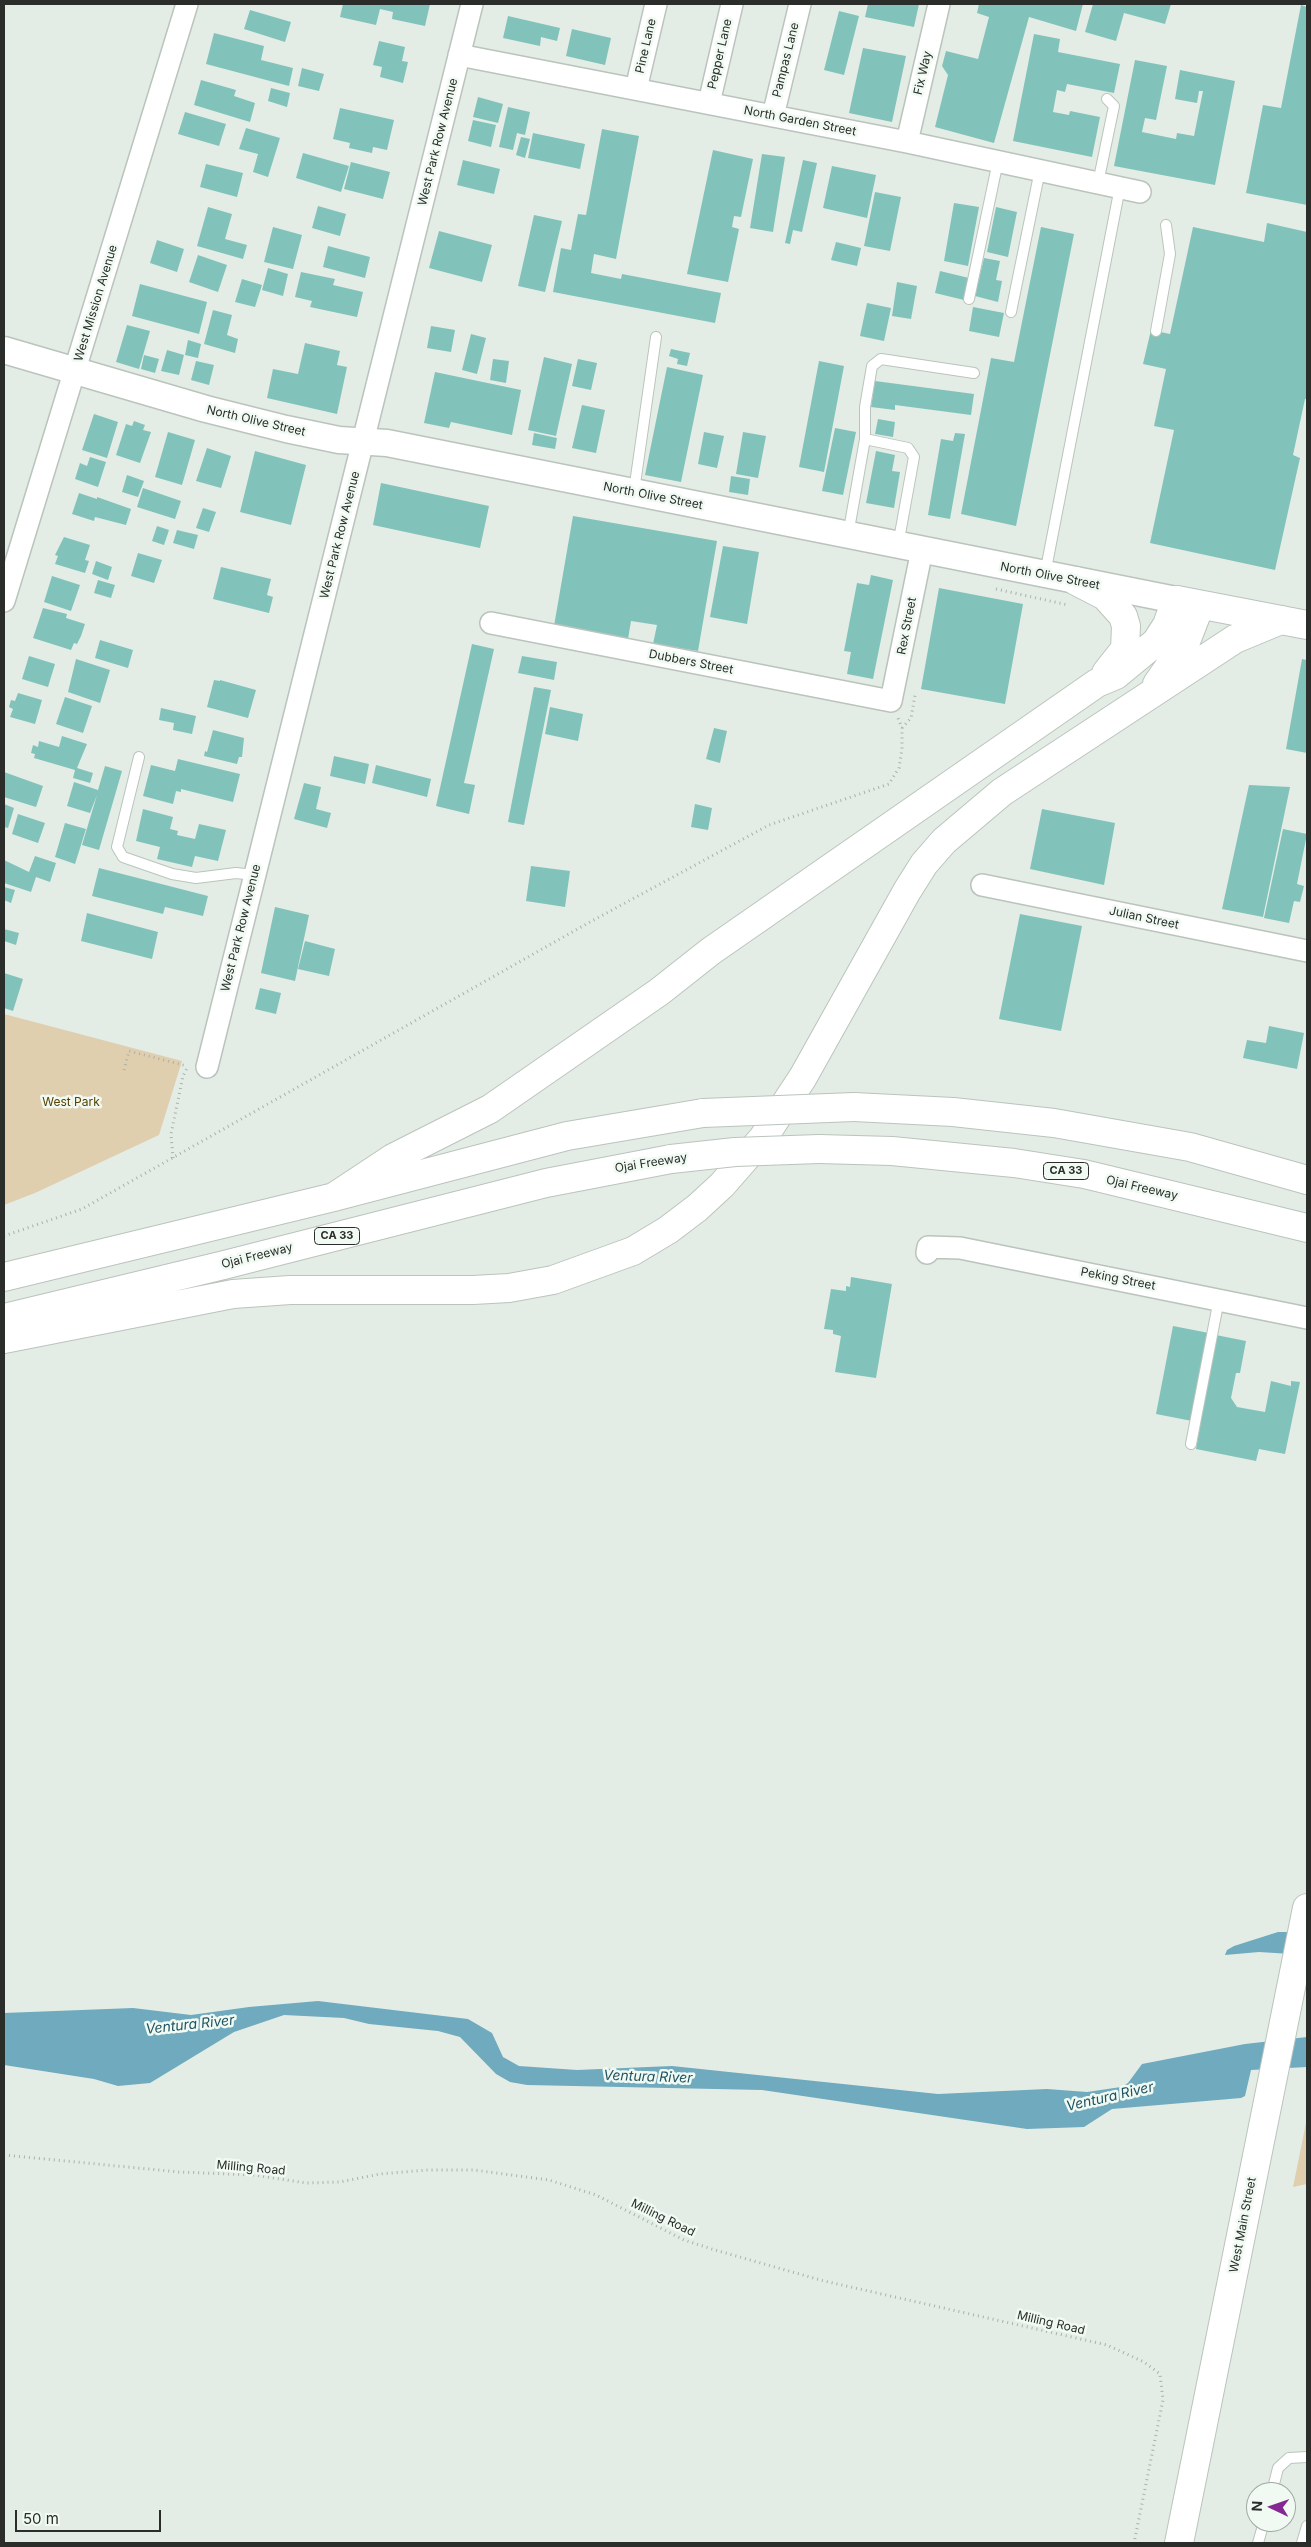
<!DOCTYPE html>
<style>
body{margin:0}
#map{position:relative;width:1311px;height:2547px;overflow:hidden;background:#e3ede5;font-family:Inter,sans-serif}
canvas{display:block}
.frame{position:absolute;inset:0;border:5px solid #2a2d2a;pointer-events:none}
.north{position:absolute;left:1246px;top:2482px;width:50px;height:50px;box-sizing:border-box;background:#f0faf3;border:1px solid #a1a8a3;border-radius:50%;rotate:273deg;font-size:14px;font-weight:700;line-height:20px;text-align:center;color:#2a2d2a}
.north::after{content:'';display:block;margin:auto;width:18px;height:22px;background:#852893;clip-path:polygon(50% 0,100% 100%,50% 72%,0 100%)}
.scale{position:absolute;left:15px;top:2510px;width:146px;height:22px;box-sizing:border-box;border:2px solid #2a2d2a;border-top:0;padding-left:6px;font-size:15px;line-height:18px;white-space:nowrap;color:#2a2d2a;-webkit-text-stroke:4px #f0faf3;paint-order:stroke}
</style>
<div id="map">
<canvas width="1311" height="2547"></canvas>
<div class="frame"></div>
<div class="north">N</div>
<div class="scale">50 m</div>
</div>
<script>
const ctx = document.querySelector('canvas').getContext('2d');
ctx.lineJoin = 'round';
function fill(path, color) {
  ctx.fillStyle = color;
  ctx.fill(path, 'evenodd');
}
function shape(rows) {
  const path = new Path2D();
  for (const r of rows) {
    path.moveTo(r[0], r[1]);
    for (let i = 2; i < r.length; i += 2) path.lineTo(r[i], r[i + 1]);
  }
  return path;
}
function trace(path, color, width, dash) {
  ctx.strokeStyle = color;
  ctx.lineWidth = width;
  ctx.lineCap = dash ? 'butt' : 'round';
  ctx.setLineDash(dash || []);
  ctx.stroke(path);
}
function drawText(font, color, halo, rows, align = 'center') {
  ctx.font = font + ' Inter,sans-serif';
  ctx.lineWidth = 5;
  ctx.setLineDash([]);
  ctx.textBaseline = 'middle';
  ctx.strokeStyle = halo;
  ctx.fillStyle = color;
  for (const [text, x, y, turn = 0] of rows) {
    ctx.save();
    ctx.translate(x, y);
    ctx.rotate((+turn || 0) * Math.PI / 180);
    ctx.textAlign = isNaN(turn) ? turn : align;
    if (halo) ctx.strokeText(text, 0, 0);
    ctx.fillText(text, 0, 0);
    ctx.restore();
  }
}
fill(shape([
 [4,1014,182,1061,159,1135,35,1193,4,1205],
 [1307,2118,1307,2184,1293,2187]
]), '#dfcfae');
fill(shape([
 [1278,1932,1307,1932,1307,1955,1259,1952,1225,1955,1227,1950,1234,1946],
 [318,2001,468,2019,492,2033,503,2057,519,2066,577,2070,672,2066,938,2094,1047,2089,1087,2092,1121,2087,1128,2083,1142,2064,1245,2044,1307,2037,1307,2067,1251,2070,1245,2096,1241,2098,1112,2109,1084,2127,1027,2129,762,2090,527,2085,510,2082,496,2074,460,2037,438,2031,369,2024,344,2018,284,2015,234,2032,150,2083,118,2086,94,2079,4,2065,4,2013,133,2008,191,2015,249,2007]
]), '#6faabe');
fill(shape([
 [343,4,430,4,425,26,392,19,393,12,380,9,376,25,340,17],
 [868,4,919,4,914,27,865,17],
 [979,4,1083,4,1076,31,1029,17,994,143,935,127,948,75,942,66,946,51,978,59,989,17,977,13],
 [1093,4,1171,4,1165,24,1124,13,1116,41,1085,32],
 [1301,5,1307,7,1307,205,1246,193,1263,105,1281,108],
 [250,10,291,22,285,42,244,29],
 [839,11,859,16,844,75,824,70],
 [508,16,560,28,557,41,541,37,540,46,503,38],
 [572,29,611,38,605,65,566,56],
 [214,33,264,46,261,60,293,68,289,86,206,64],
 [1034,34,1060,39,1058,52,1120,64,1114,93,1067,84,1065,92,1057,90,1053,112,1069,115,1070,111,1100,117,1092,157,1013,141],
 [379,41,405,47,402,61,408,62,403,83,380,77,382,67,373,65],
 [863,48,906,56,892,122,849,113],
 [1135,60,1167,66,1156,120,1145,118,1142,132,1176,139,1177,133,1194,136,1203,91,1199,91,1197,103,1175,99,1180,70,1235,81,1215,185,1114,166],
 [302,68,324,74,319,91,298,86],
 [201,80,236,90,234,96,255,103,250,122,194,105],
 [271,88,290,93,287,107,268,101],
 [478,97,503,104,498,123,473,117],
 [508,107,530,112,525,135,517,133,513,150,499,147],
 [340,108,394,120,387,150,373,147,372,153,349,148,350,143,333,139],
 [185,112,226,124,219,146,178,134],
 [473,120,496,125,491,147,468,141],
 [246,128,280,138,268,177,253,172,258,154,239,149],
 [602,129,639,136,616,259,594,254,591,273,621,279,622,274,721,293,715,323,553,292,561,248,571,250,578,214,586,215],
 [533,133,585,144,580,169,528,158],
 [521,137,530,139,525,158,516,155],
 [713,150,753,159,741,217,734,216,732,227,739,229,728,282,687,274],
 [303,153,349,166,341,192,296,178],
 [762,154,785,157,773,232,750,228],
 [463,160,500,169,494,194,457,185],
 [803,160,817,163,802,232,793,230,790,244,785,243],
 [351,162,390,172,383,199,344,189],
 [206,164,243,173,237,197,200,187],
 [832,166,876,175,867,218,823,208],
 [875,192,901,197,890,251,864,246],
 [954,203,979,207,968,266,944,261],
 [318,206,346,214,340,236,312,228],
 [208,207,232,214,225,239,247,245,243,259,197,246],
 [996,207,1017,212,1008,257,987,252],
 [534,215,562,221,545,292,518,286],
 [1267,223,1307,232,1307,399,1305,399,1293,455,1300,458,1275,570,1150,543,1174,430,1154,426,1166,369,1143,364,1151,330,1170,334,1193,227,1264,242],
 [273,227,302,235,293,269,264,262],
 [1041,227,1074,234,1016,526,961,514,991,358,1014,362],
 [439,231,492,245,482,282,429,268],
 [157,240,184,249,177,272,150,263],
 [836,242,861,248,857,266,831,260],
 [328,246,370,257,365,278,323,267],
 [198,255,227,265,218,292,189,282],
 [984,258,1000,261,996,280,1002,281,998,302,975,296],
 [268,268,288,274,283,296,262,290],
 [940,271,969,278,964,300,935,293],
 [301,272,335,279,333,285,363,292,357,317,310,307,312,301,295,297],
 [242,279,262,285,255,307,235,302],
 [897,282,917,286,911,319,892,316],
 [140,284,207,302,199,334,132,316],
 [867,303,891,308,884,341,860,336],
 [973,307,1004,313,999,337,969,331],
 [213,310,232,315,227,335,238,339,235,353,204,344],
 [127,325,150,331,139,369,116,362],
 [431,326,455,330,451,352,427,348],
 [471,334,486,338,477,374,462,370],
 [188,340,201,344,198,358,185,355],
 [305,343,340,351,337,365,347,367,337,414,267,398,273,369,298,374],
 [671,349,690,353,687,366,677,364,678,359,669,356],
 [167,350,184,355,179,375,161,371],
 [144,355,159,359,155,373,141,369],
 [544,357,572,364,556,436,528,430],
 [493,359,509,361,506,383,490,380],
 [578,359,597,363,591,390,572,386],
 [196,361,214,365,209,385,191,380],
 [819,361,844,366,824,472,799,467],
 [667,367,703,375,681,482,645,475],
 [435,372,521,390,512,435,451,422,449,428,424,423],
 [875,381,974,394,971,415,895,405,895,410,871,407],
 [582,405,605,410,596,453,572,448],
 [94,414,118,422,107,458,82,450],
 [878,419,895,422,893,437,875,434],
 [134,421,145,425,143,430,151,432,140,463,116,455,126,424,132,426],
 [835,428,856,432,843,495,822,491],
 [168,432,195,440,182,485,155,477],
 [704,432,724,436,717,468,698,464],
 [743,432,766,436,758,478,736,474],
 [534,433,557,438,555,449,532,445],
 [955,433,965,434,950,519,928,515,941,439,953,441],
 [207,448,231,456,221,488,196,481],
 [255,451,306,465,291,525,240,512],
 [876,451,895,455,892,471,900,472,894,508,866,503],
 [90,457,106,462,98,487,75,479,80,463,87,466],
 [127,475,144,481,138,497,122,492],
 [731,476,750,479,748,495,729,492],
 [381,483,489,506,480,548,373,525],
 [143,488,181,501,175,519,137,507],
 [79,493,97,499,97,497,131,509,126,525,95,517,94,521,72,514],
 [203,508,216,512,209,532,196,528],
 [573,516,717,541,698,651,653,644,657,625,631,621,628,639,554,626],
 [157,526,169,530,164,545,152,541],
 [177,530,198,535,194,549,173,543],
 [64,537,90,545,85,560,89,561,85,573,55,564,58,556,55,555],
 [723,546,759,552,747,624,710,617],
 [138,553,162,560,154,583,131,576],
 [96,561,112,567,108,580,92,574],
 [221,567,271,579,267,595,273,597,269,613,213,599],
 [871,575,893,580,873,679,847,674,851,652,844,651,857,583,869,585],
 [52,576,80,585,71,611,44,602],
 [98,580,115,585,111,598,94,593],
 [939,588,1023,604,1005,704,921,689],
 [43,608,67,614,66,618,85,624,81,636,77,644,74,643,71,650,33,638],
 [100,640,133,650,128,668,95,658],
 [472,644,494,649,464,783,475,785,469,814,436,806],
 [29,656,55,664,48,687,22,679],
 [522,656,557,662,554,680,518,673],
 [76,659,110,670,100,703,68,692],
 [1302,659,1307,660,1307,753,1286,749],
 [214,680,220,681,220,680,256,690,248,718,207,707],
 [534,687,551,690,524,825,508,822],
 [18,693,42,700,35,724,10,717,13,709,9,707,11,700,15,701],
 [65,697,92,706,83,733,56,724],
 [550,707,583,714,578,741,545,734],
 [161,708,196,716,192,734,173,730,174,723,159,720],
 [714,728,727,731,720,763,706,759],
 [213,730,244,738,242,757,239,757,237,764,204,756,205,751,207,752],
 [62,736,87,744,77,768,93,773,90,783,73,778,75,770,34,758,35,754,31,753,33,745,38,747,39,741,59,747],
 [334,756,369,764,365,784,330,776],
 [178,759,240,774,233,802,181,789,181,792,176,791,173,804,143,796,151,765,175,771],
 [376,765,431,779,427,797,372,783],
 [105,766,122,771,99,850,82,845,97,795,90,813,67,806,74,782,98,790],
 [4,772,43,786,36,807,4,797],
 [304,783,321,787,316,809,331,813,327,828,294,819],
 [1249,785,1290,787,1263,917,1222,909],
 [4,804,14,808,8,828,4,827],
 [695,804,712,808,708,830,691,827],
 [143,809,173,817,170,829,178,831,177,835,195,839,199,824,226,830,218,861,195,856,192,867,157,859,160,847,136,841],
 [1042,809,1115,823,1104,885,1030,869],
 [18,814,45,823,38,843,12,834],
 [65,823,86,829,75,864,55,857],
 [1283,829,1307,834,1297,884,1304,886,1300,902,1294,901,1289,923,1264,918],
 [35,856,56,863,50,882,36,877,31,892,4,883,4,860,29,872],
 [531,866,570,871,565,907,526,901],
 [99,868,208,896,203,916,165,907,163,914,92,896],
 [4,887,15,890,11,903,4,900],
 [275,907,309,915,295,981,261,973],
 [87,913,158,932,152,959,81,941],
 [1020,914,1082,926,1061,1031,999,1019],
 [4,929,19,933,16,945,4,941],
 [305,941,335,949,329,976,298,969],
 [4,973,23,979,13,1011,4,1008],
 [260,988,281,993,276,1014,255,1009],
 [1269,1026,1304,1033,1297,1069,1243,1058,1247,1040,1266,1043],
 [851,1277,892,1284,876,1378,835,1372,841,1336,833,1334,833,1330,824,1329,831,1289,846,1291,846,1286,850,1287],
 [1173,1326,1209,1333,1192,1421,1156,1414],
 [1216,1335,1246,1341,1240,1373,1236,1373,1231,1398,1237,1407,1265,1412,1271,1381,1291,1386,1291,1381,1300,1382,1285,1454,1259,1449,1256,1461,1196,1449]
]), '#81c3bb');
const service = shape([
 [1098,183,1114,106,1107,99],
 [969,299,998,161],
 [1011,312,1040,170],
 [1156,331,1170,254,1166,225],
 [865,439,908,448,914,457,898,545],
 [634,491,656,337],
 [848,535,865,439,865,407,872,366,881,359,974,373],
 [1045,574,1120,187],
 [139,757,117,847,123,857,172,874,196,878,236,873,255,875],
 [1191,1444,1219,1299],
 [1272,2492,1278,2468,1289,2458,1307,2457],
 [1258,2543,1264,2522],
 [1302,2543,1307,2526]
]);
const minor = shape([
 [459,55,907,142,1140,192],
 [636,89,656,4],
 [709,103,732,4],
 [773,116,800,4],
 [907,142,939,4],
 [4,601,187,4],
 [491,623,891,701,922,550],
 [982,885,1307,951],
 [207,1067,472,4],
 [927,1253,928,1247,960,1248,1307,1318]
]);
const tertiary = shape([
 [4,350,206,409,286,429,339,440,387,443,1176,600]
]);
const secondary = shape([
 [1177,600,1307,625]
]);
const primary = shape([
 [1179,2543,1307,1908]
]);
const motorway = shape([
 [1076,581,1105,596,1123,616,1126,626,1125,649,1106,673],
 [1157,684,1185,644,1200,605],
 [854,1107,953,1112,1054,1123,1190,1147,1307,1180],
 [819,1149,892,1151,1014,1163,1084,1174,1307,1228],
 [334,1197,393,1158,490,1109,659,992,711,951,1097,683,1116,675,1156,642,1167,625,1176,600],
 [4,1277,334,1197,567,1136,703,1113],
 [4,1318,224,1265,546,1183,671,1159],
 [4,1339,233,1294,290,1290,473,1290,509,1288,553,1280,633,1251,668,1230,697,1208,722,1185,763,1138,803,1077,907,891,924,864,944,841,1002,792,1235,639,1281,620]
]);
trace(service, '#bac4bc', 12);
trace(minor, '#bac4bc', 24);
trace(tertiary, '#bac4bc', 29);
trace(secondary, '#bac4bc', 30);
trace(primary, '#bac4bc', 30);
trace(motorway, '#bac4bc', 30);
trace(shape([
 [996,589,1068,605],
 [902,728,911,718,915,695],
 [124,1070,129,1051,187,1066],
 [173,1158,171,1134,183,1076,187,1068],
 [4,1236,82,1209,590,922,769,825,889,784,899,768,902,749,902,728,898,718],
 [4,2155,179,2172,254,2175,306,2183,340,2182,380,2174,428,2170,474,2170,549,2180,596,2195,684,2240,715,2250,824,2281,1107,2345,1144,2362,1160,2374,1163,2400,1134,2543]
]), '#a9b1ab', 3, [1, 4]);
trace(service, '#fff', 10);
trace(minor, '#fff', 21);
trace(tertiary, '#fff', 26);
trace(secondary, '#fff', 28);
trace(primary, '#fff', 28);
trace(motorway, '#fff', 28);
const motorwayBridge = shape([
 [703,1113,854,1107],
 [671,1159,735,1152,819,1149]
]);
trace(motorwayBridge, '#bac4bc', 30, []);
trace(motorwayBridge, '#fff', 28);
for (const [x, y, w] of [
 [1066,1171,45],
 [337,1236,45]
]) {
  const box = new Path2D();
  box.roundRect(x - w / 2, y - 8.5, w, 17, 4);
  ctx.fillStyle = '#f0faf3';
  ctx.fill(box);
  trace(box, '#2a2d2a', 1);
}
drawText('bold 11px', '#2a2d2a', null, [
 ["CA 33",1066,1171],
 ["CA 33",337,1236]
]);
drawText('12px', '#2a2d2a', '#f0faf3', [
 ["Pine Lane",646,46,-77],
 ["Pepper Lane",720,54,-77],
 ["Pampas Lane",786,60,-76],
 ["Fix Way",923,73,-77],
 ["North Garden Street",800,121,11],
 ["West Park Row Avenue",438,142,-76],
 ["West Mission Avenue",96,303,-73],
 ["North Olive Street",256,421,13],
 ["North Olive Street",653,496,11],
 ["West Park Row Avenue",340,535,-76],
 ["North Olive Street",1050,576,11],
 ["Rex Street",907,626,-79],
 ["Dubbers Street",691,662,11],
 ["Julian Street",1144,918,12],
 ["West Park Row Avenue",241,928,-76],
 ["Ojai Freeway",651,1163,-9],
 ["Ojai Freeway",1142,1188,13],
 ["Ojai Freeway",257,1256,-14],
 ["Peking Street",1118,1279,11],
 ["Milling Road",251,2168,5],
 ["Milling Road",663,2218,26],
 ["West Main Street",1243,2225,-79],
 ["Milling Road",1051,2323,13]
]);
drawText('12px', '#563f00', '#f0faf3', [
 ["West Park",71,1102]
]);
drawText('italic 14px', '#1f5261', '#f0faf3', [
 ["Ventura River",190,2025,-6],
 ["Ventura River",648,2077,2],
 ["Ventura River",1110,2097,-13]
]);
</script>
